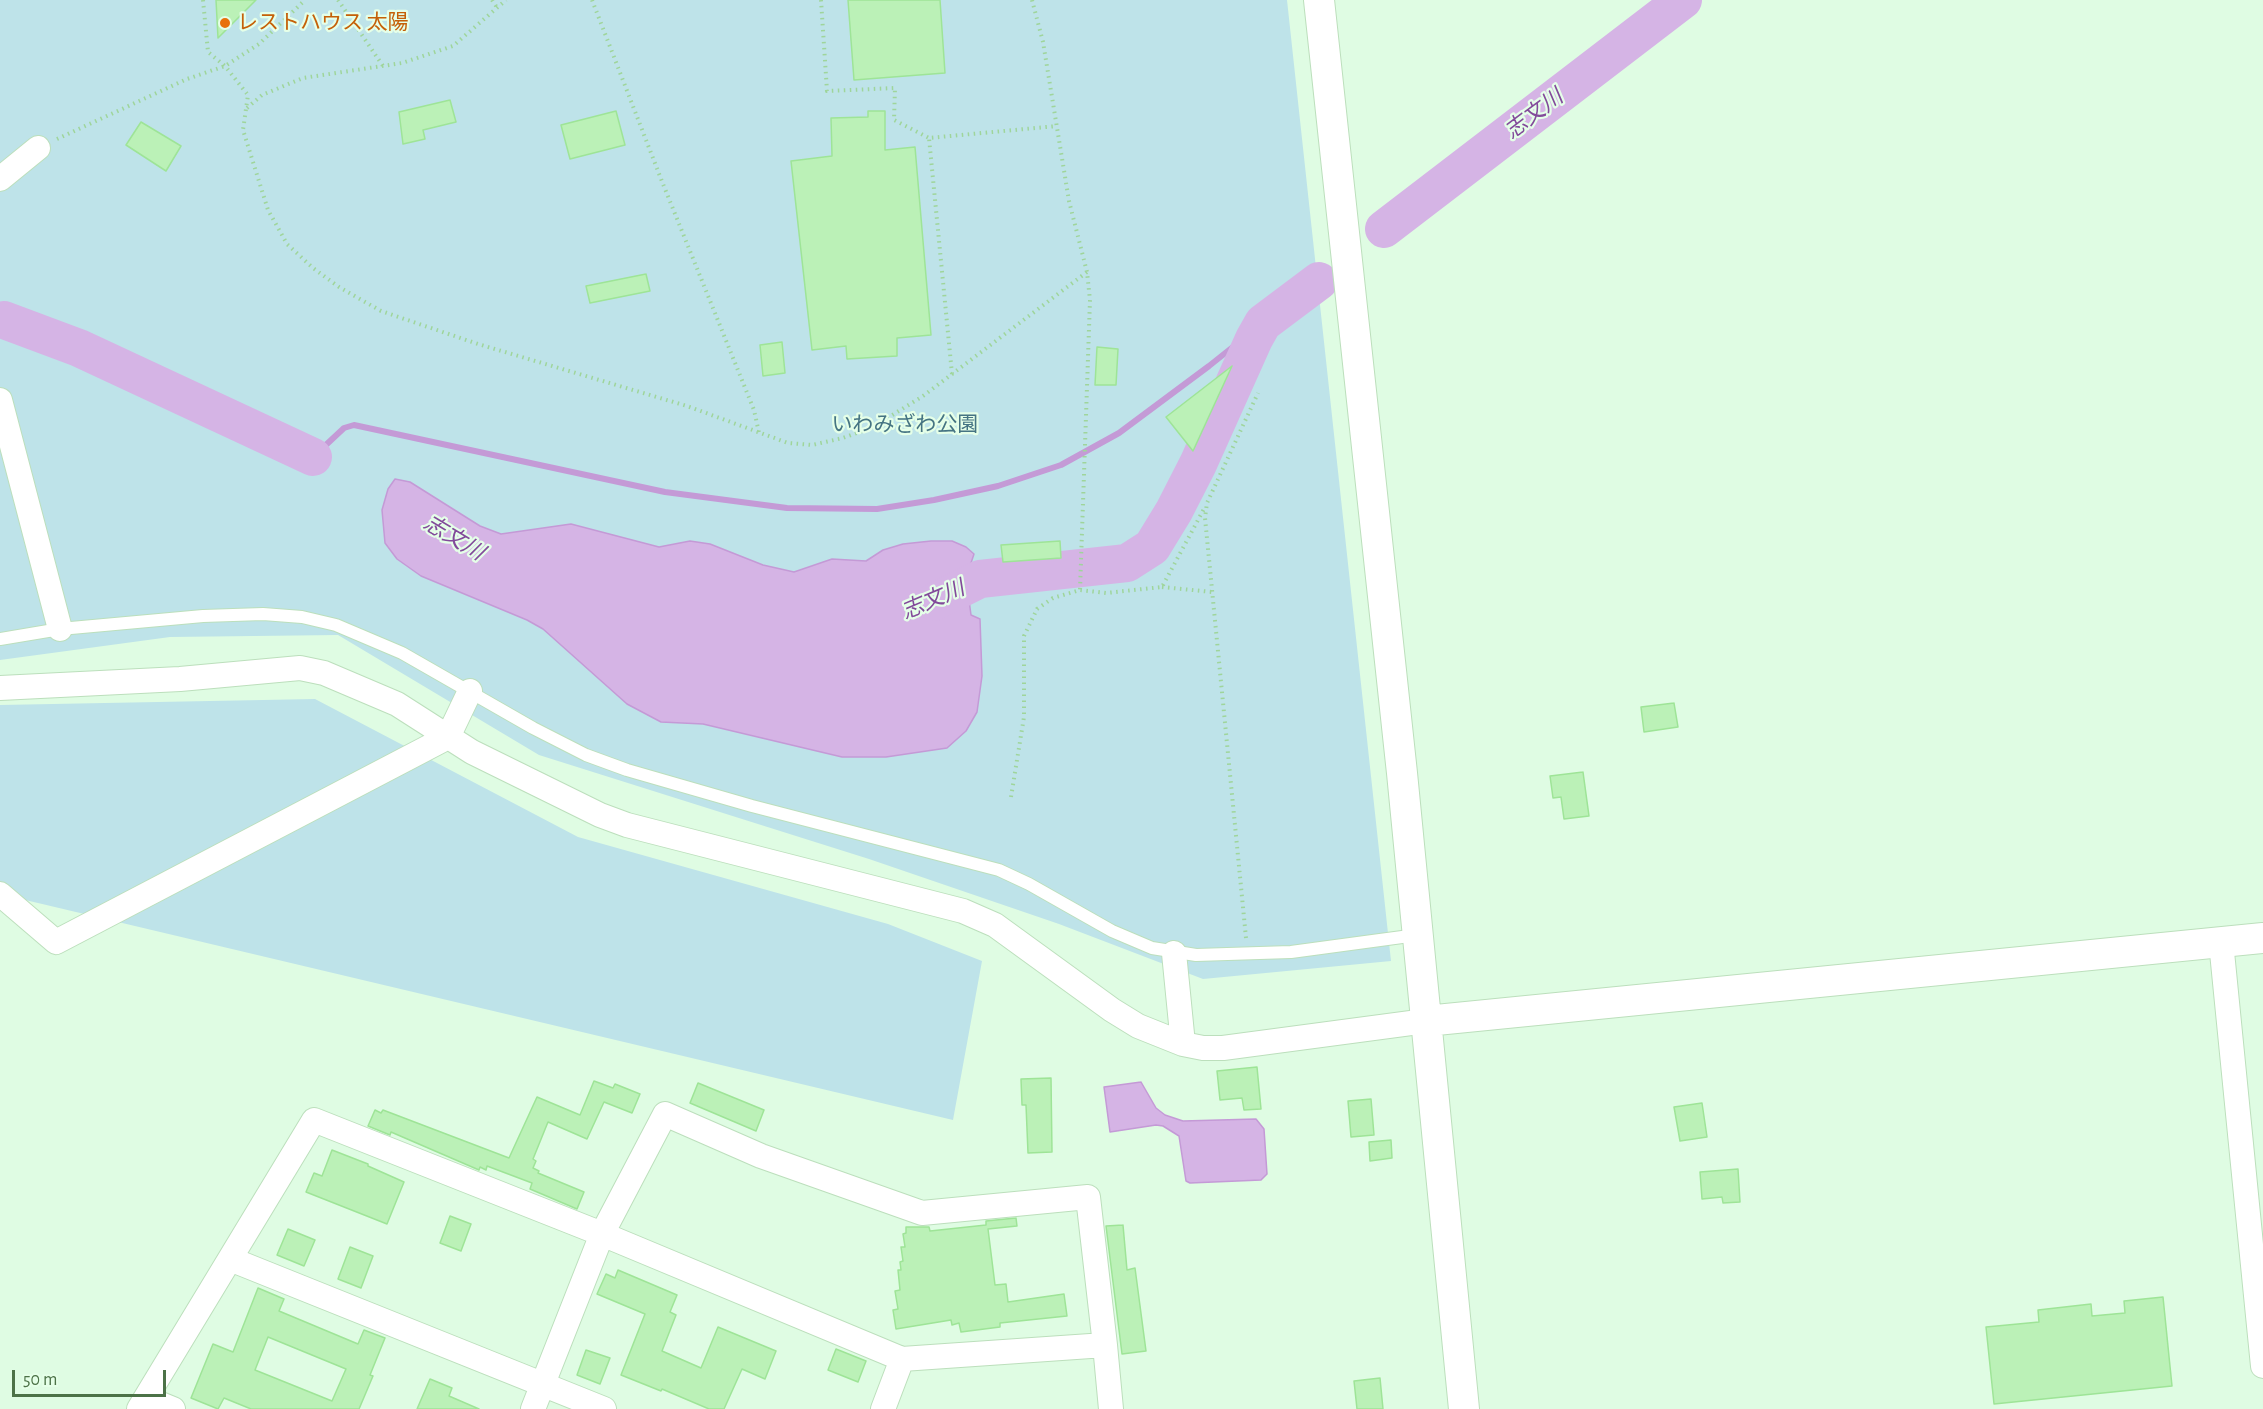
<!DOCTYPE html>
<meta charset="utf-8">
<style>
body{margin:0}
#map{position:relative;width:2263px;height:1409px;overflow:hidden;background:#dffce3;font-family:"Alegreya Sans",sans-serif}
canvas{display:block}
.scale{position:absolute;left:12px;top:1370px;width:154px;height:27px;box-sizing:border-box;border:3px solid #4c7247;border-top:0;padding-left:8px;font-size:18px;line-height:21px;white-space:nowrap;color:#4c7247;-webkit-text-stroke:4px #e5ffe8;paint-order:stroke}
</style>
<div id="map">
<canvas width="2263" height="1409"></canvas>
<div class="scale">50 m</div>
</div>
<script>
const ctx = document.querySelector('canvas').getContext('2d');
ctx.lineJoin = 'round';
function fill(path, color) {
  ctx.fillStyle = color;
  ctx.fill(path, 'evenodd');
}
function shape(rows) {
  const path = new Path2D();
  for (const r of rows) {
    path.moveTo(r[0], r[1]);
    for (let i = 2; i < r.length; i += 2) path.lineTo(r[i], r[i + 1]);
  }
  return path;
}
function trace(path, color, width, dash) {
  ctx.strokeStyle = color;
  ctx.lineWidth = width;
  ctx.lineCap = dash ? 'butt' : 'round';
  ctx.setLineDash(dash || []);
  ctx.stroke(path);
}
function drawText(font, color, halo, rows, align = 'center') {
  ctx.font = font + ' "Alegreya Sans","Noto Sans JP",sans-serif';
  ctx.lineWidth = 4.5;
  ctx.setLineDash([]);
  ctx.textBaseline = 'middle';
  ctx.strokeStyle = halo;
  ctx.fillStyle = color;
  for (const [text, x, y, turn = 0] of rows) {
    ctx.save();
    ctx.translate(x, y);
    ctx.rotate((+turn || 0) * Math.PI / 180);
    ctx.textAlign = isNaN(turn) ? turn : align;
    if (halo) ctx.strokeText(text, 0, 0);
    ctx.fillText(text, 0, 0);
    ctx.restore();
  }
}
fill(shape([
 [0,0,1287,0,1391,961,1203,979,1059,924,869,859,539,755,338,635,170,637,0,660],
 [315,699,578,837,888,924,982,961,953,1120,0,894,0,705]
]), '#bee3e9');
const water = shape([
 [395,479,410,482,480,526,501,534,571,524,659,547,690,541,710,544,763,565,794,572,832,559,866,561,883,550,903,544,931,541,952,541,966,547,974,554,970,566,982,568,977,595,969,600,971,615,980,619,982,676,977,712,966,731,947,748,886,757,842,757,703,724,661,722,627,704,543,629,527,620,421,576,397,559,385,543,382,510,388,489,395,479],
 [1141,1082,1156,1108,1165,1115,1183,1121,1256,1119,1264,1129,1267,1174,1261,1180,1190,1183,1186,1181,1179,1136,1163,1126,1156,1125,1110,1132,1104,1087,1141,1082]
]);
fill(water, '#d5b4e5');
trace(water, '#c49ad6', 1.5);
trace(shape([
 [313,457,344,428,354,425,665,492,787,508,877,509,934,500,998,486,1061,465,1119,433,1209,366,1263,323]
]), '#c49ad6', 6);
trace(shape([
 [1384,229,1683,0],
 [4,320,79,348,313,457],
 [934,602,980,579,1127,563,1152,547,1174,511,1198,464,1254,339,1263,323,1319,281]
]), '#d5b4e5', 38);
const building = shape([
 [216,0,256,0,218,38,216,0],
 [848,0,940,0,945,73,854,80,848,0],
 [450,100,456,122,423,130,425,139,403,144,399,112,450,100],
 [616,111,625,145,570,159,561,125,616,111],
 [868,111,885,111,885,150,915,147,931,335,897,338,897,356,847,359,846,346,812,350,791,161,832,156,831,118,868,117,868,111],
 [141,122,181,146,166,171,126,145,141,122],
 [646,274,650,291,590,303,586,286,646,274],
 [782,342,785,373,763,376,760,345,782,342],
 [1097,347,1118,349,1116,385,1095,385,1097,347],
 [1232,366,1193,451,1166,417,1232,366],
 [1060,541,1061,558,1003,562,1001,545,1060,541],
 [1674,703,1678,727,1644,732,1641,707,1674,703],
 [1583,772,1589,816,1564,819,1561,797,1553,798,1550,776,1583,772],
 [1257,1067,1261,1109,1244,1110,1242,1098,1220,1100,1217,1071,1257,1067],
 [1051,1078,1052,1152,1028,1153,1026,1105,1022,1105,1021,1079,1051,1078],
 [594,1081,613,1088,615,1084,640,1094,632,1113,604,1102,587,1139,548,1122,533,1159,536,1161,533,1168,539,1171,538,1173,584,1192,577,1209,530,1189,532,1183,487,1166,486,1170,480,1167,479,1170,391,1132,390,1135,368,1126,375,1110,381,1113,383,1110,509,1158,537,1097,580,1115,594,1081],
 [698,1083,764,1110,756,1131,690,1103,698,1083],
 [1371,1099,1374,1135,1351,1137,1348,1101,1371,1099],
 [1702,1103,1707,1137,1680,1141,1674,1107,1702,1103],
 [1391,1140,1392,1158,1370,1161,1369,1142,1391,1140],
 [332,1150,368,1164,368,1166,404,1182,387,1224,306,1192,314,1173,322,1176,332,1150],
 [1738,1169,1740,1202,1723,1203,1722,1197,1702,1199,1700,1172,1738,1169],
 [450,1216,471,1224,461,1251,440,1243,450,1216],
 [1016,1218,1017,1226,988,1229,995,1285,1006,1284,1008,1302,1064,1294,1067,1316,1000,1323,1000,1327,961,1332,959,1323,952,1325,951,1320,896,1329,893,1310,898,1309,895,1291,900,1290,898,1270,901,1270,900,1262,903,1261,901,1247,905,1247,903,1234,906,1233,906,1227,929,1227,930,1231,986,1225,986,1221,1016,1218],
 [1123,1225,1127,1270,1135,1268,1146,1351,1122,1354,1106,1226,1123,1225],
 [288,1229,315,1240,304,1266,277,1255,288,1229],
 [350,1247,373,1256,361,1288,338,1279,350,1247],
 [618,1270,677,1295,670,1312,676,1315,662,1351,701,1368,718,1327,776,1351,765,1379,742,1369,724,1409,709,1409,662,1389,661,1391,621,1375,645,1314,597,1294,606,1274,615,1278,618,1270],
 [258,1288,284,1299,279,1311,358,1344,364,1330,385,1338,370,1375,373,1376,359,1409,251,1409,224,1398,218,1409,191,1398,213,1344,233,1352,258,1288],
 [268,1337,346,1369,332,1401,255,1370,268,1337],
 [2163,1297,2172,1386,1994,1404,1986,1327,2039,1322,2038,1310,2091,1304,2092,1316,2125,1313,2124,1301,2163,1297],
 [836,1349,866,1361,858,1382,828,1370,836,1349],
 [586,1350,610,1358,600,1384,577,1375,586,1350],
 [1380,1378,1383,1409,1357,1409,1354,1381,1380,1378],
 [430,1379,452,1388,449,1396,479,1409,417,1409,430,1379]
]);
fill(building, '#bbf1b7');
trace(building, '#9ee497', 1.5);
const service = shape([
 [0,639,60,629,203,616,263,614,302,617,336,625,402,653,533,728,586,755,627,770,752,806,999,870,1029,884,1112,931,1152,948,1196,955,1291,952,1417,935]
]);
const minor = shape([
 [0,179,38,148],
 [0,400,60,629],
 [0,688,180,679,300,668,324,673,397,704,472,752,600,815,627,825,963,911,995,925,1112,1010,1138,1026,1183,1044,1203,1048,1223,1048,1426,1021],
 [0,894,56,942,448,737,470,691],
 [2221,942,2263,1366],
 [1174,953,1183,1044],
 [230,1259,604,1409],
 [146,1398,173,1409],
 [139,1409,314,1120,602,1234,902,1359,1105,1345,1111,1409],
 [533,1409,602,1234,665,1114,761,1156,922,1213,1088,1197,1105,1345],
 [883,1409,902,1359]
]);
const tertiary = shape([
 [1319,0,1402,773,1464,1409],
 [1426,1021,2263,938]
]);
trace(service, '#bcdfbc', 14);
trace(minor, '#bcdfbc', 26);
trace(tertiary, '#bcdfbc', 32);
trace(shape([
 [203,0,208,52,225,66,248,95,243,130,268,210,287,244,313,268,339,287,381,311,478,344,687,406,788,443,812,445,843,438,873,427,923,396,1087,272],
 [338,0,383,66],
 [492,0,498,9],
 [592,0,663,184,754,410,759,433],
 [821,0,827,91,895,88,894,120,929,138],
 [1032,0,1043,42,1069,201,1087,272,1090,300,1080,590],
 [247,108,262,95,303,78,402,63,453,46,506,0],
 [57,139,187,79,225,66,259,44,305,0],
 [952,374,929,138,1057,126],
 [1162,587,1212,592],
 [1011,797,1024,717,1024,636,1037,609,1053,598,1080,590,1106,593,1162,587,1205,507],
 [1246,938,1205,518,1207,503,1258,393]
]), '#9fd59b', 4, [1.5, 4.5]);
trace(service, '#fff', 12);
trace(minor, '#fff', 24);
trace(tertiary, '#fff', 30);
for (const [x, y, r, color] of [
 [225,23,6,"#e8710a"]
]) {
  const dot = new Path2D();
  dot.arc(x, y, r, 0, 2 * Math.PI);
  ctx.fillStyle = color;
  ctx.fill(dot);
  trace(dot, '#e5ffe8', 2);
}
drawText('21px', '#c56008', '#e5ffe8', [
 ["レストハウス 太陽",237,23]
], 'left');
drawText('21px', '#457483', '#e5ffe8', [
 ["いわみざわ公園",905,425]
]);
drawText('italic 22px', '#824a9a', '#e5ffe8', [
 ["志文川",1534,114,-37],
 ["志文川",454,538,31],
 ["志文川",933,600,-23]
]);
</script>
